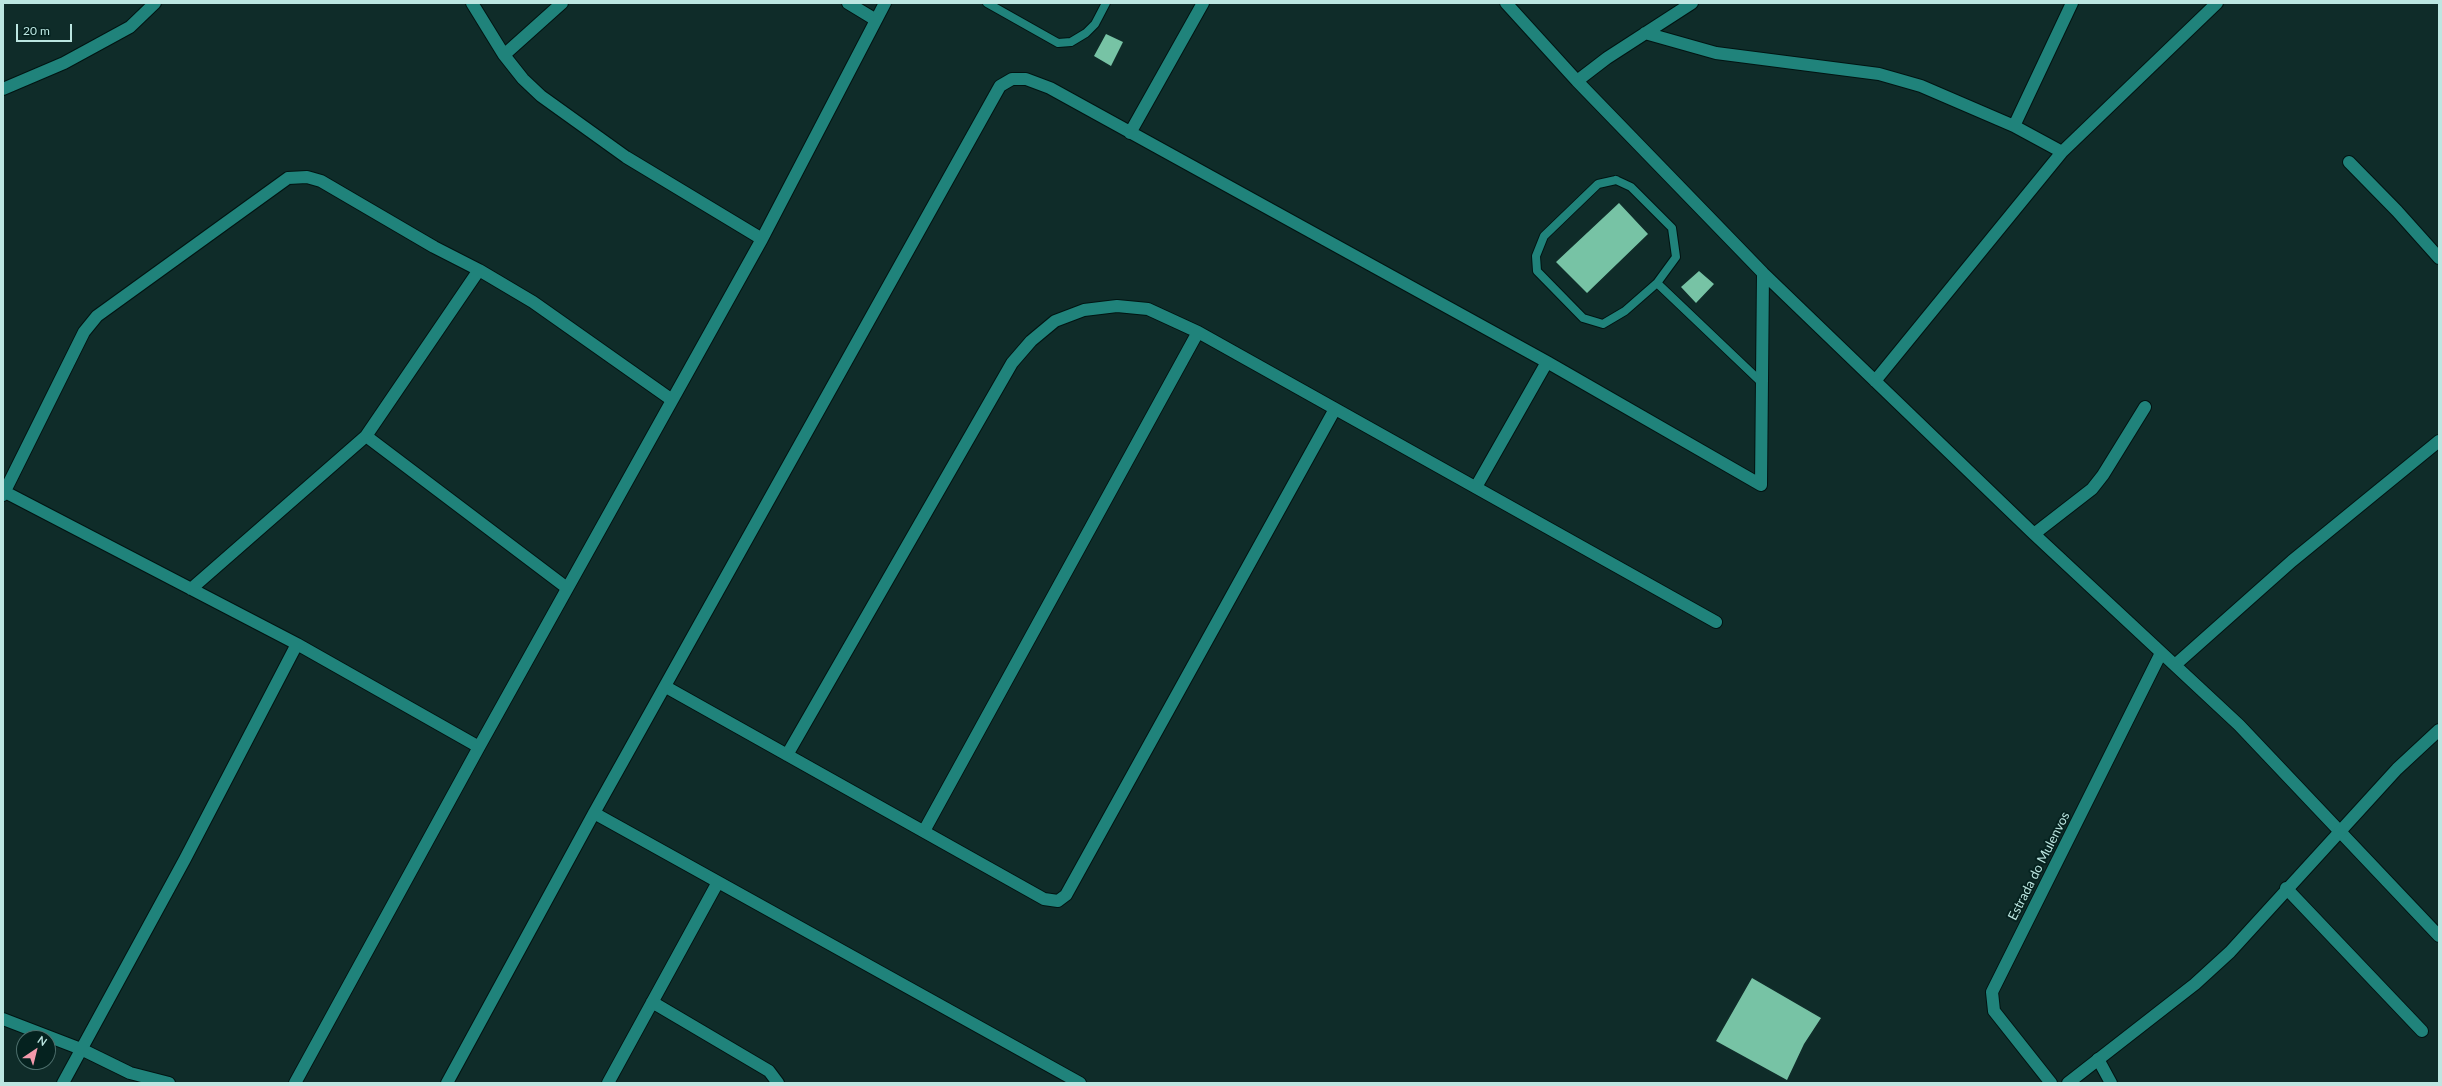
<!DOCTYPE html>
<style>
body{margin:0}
#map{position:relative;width:2442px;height:1086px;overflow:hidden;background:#0f2c29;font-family:Lato,sans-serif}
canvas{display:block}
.frame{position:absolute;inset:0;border:4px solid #bce6e1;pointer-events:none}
.north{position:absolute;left:16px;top:1030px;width:40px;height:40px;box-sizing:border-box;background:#05221f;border:1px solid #4e706d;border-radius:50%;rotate:35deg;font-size:11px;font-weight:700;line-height:16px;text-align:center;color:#bce6e1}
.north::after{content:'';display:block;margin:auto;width:14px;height:18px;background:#f39aac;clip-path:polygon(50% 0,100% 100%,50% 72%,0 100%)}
.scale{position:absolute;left:16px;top:24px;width:56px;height:18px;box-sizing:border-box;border:2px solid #bce6e1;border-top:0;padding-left:5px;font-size:12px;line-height:14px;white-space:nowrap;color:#bce6e1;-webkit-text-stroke:3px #05221f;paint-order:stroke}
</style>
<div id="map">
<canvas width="2442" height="1086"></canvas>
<div class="frame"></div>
<div class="north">N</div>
<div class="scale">20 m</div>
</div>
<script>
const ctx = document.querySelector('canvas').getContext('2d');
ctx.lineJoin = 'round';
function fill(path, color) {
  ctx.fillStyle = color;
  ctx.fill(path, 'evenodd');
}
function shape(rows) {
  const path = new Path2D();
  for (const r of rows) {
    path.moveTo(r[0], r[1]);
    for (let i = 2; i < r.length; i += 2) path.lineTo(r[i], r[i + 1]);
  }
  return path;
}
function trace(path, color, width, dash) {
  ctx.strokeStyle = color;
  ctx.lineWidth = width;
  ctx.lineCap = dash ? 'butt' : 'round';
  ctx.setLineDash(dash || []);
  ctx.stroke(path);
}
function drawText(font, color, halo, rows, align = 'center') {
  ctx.font = font + ' Lato,sans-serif';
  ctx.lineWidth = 4;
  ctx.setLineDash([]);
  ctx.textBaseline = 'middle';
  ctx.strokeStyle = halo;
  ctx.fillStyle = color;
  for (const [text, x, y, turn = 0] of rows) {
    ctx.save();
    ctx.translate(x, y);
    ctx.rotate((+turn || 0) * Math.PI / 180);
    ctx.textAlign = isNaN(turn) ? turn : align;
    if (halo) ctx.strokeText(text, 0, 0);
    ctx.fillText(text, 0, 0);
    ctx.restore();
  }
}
fill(shape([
 [1106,34,1123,42,1111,66,1094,56],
 [1619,203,1648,234,1587,293,1556,262],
 [1699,271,1714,284,1696,303,1681,287],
 [1752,978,1821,1018,1804,1044,1787,1080,1716,1041]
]), '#77c3a5');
const service = shape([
 [987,3,1058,43,1071,42,1086,33,1095,24,1106,3],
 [1616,180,1631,187,1672,228,1676,257,1657,283,1625,311,1603,324,1583,318,1537,271,1536,256,1544,236,1598,184,1616,180],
 [1657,283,1761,382]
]);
const minor = shape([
 [472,3,504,55,523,79,541,96,626,157,762,239],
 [848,3,876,20],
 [1506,3,1577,81,1763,273,2034,534,2239,725,2439,936],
 [1645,33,1716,53,1879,74,1921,86,2014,126,2062,152],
 [504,55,562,3],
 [1577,81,1607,58,1692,3],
 [3,89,64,63,130,27,155,3],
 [2014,126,2072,3],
 [1130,133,1203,3],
 [2349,162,2397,211,2439,258],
 [1875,381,2062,152,2217,3],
 [366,436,567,588],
 [1476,487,1547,362],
 [5,492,297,644,479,747],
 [3,495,84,332,97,316,288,178,307,177,321,181,434,247,479,270,533,302,672,400],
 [2034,534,2092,489,2103,475,2145,407],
 [191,589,366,436,479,270],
 [2175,665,2292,561,2439,441],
 [666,687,1044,899,1058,901,1066,895,1335,409],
 [787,755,1012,363,1031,341,1055,321,1084,310,1117,306,1148,309,1198,332,1716,622],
 [594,813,1080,1083],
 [924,831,1198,332],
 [2286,888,2422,1031],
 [652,1002,769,1071,778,1083],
 [3,1019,81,1049,130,1073,169,1083],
 [2098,1059,2111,1083],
 [63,1083,185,859,297,644],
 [295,1083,479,747,762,239,885,3],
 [447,1083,594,813,1000,86,1012,79,1026,79,1050,88,1547,362,1761,485,1763,273],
 [608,1083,718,882],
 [2051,1083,1994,1011,1992,992,2161,653]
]);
const tertiary = shape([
 [2068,1083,2195,984,2230,952,2397,769,2439,730]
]);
trace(service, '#001412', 10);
trace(minor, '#001412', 14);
trace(tertiary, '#001412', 14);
trace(service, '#20837b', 8);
trace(minor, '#20837b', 12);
trace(tertiary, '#20837b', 12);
drawText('13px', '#bce6e1', '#05221f', [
 ["Estrada do Mulenvos",2039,866,-63]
]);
</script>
